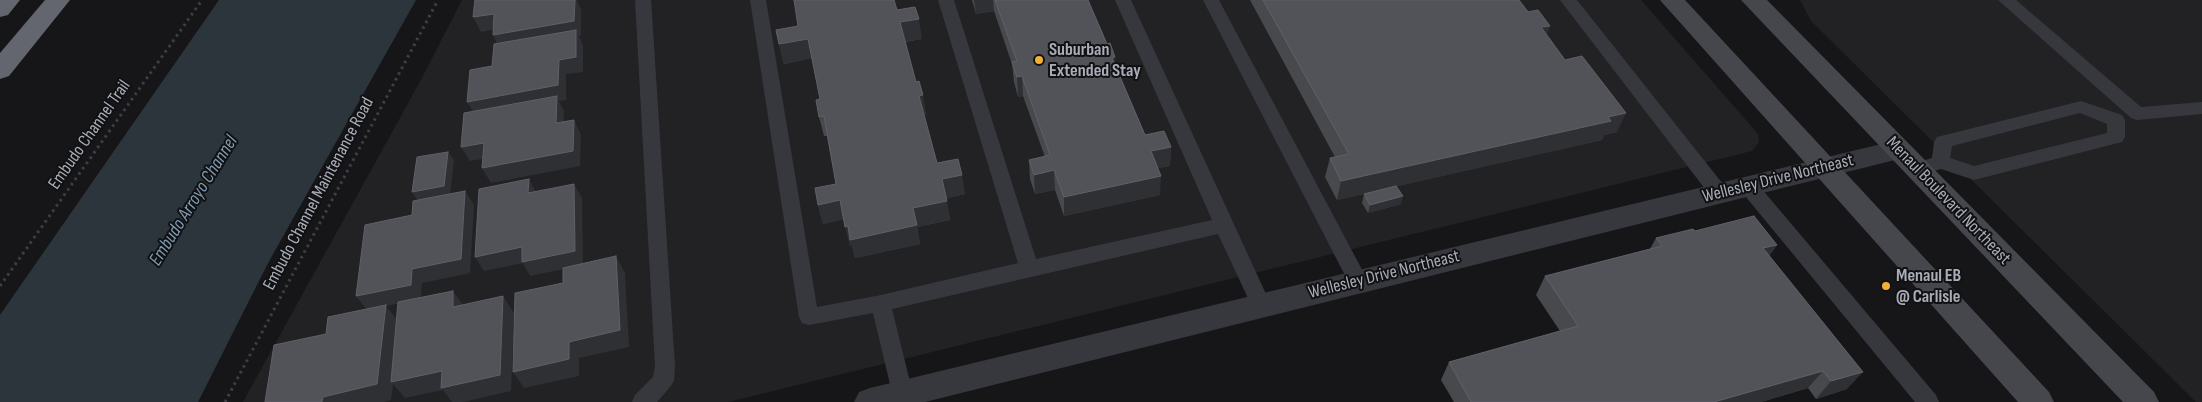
<!DOCTYPE html>
<style>
body{margin:0}
canvas{display:block;background:#161618}
</style>
<canvas width="2202" height="402"></canvas>
<script>
const ctx = document.querySelector('canvas').getContext('2d');
ctx.lineJoin = 'round';
function fill(path, color) {
  ctx.fillStyle = color;
  ctx.fill(path, 'evenodd');
}
function shape(rows) {
  const path = new Path2D();
  for (const r of rows) {
    path.moveTo(r[0], r[1]);
    for (let i = 2; i < r.length; i += 2) path.lineTo(r[i], r[i + 1]);
  }
  return path;
}
function trace(path, color, width, dash) {
  ctx.strokeStyle = color;
  ctx.lineWidth = width;
  ctx.lineCap = dash ? 'butt' : 'round';
  ctx.setLineDash(dash || []);
  ctx.stroke(path);
}
function drawText(font, color, halo, rows, align = 'center') {
  ctx.font = font + ' "Sofia Sans Condensed",sans-serif';
  ctx.lineWidth = 4;
  ctx.setLineDash([]);
  ctx.textBaseline = 'middle';
  ctx.strokeStyle = halo;
  ctx.fillStyle = color;
  for (const [text, x, y, turn = 0] of rows) {
    ctx.save();
    ctx.translate(x, y);
    ctx.rotate((+turn || 0) * Math.PI / 180);
    ctx.textAlign = isNaN(turn) ? turn : align;
    if (halo) ctx.strokeText(text, 0, 0);
    ctx.fillText(text, 0, 0);
    ctx.restore();
  }
}
fill(shape([
 [462,0,1641,0,1758,134,1759,142,1752,151,728,402,243,402,422,78],
 [1800,0,2202,0,2202,402,2196,402,1811,21]
]), '#222225');
fill(shape([
 [219,0,416,0,268,263,198,402,0,402,0,315]
]), '#2c353c');
trace(shape([
 [0,286,202,0],
 [225,402,438,0]
]), '#3d3f44', 3, [2.5, 4]);
fill(shape([
 [635,0,651,0,675,366,674,381,670,387,657,402,632,402,635,395,653,377,655,366,635,0],
 [750,0,766,0,817,307,881,295,1018,263,938,0,954,0,1036,259,1212,220,1115,0,1131,0,1271,305,1268,311,1261,313,1254,311,1218,234,892,309,913,394,910,401,894,401,873,313,809,325,802,323,799,317,750,0],
 [1203,0,1219,0,1368,281,1365,287,1358,289,1351,287,1203,0],
 [1560,0,1577,0,1726,188,1728,193,1726,198,1719,200,1712,198,1560,0],
 [1998,0,2016,0,2141,107,2202,102,2202,114,2137,120,2131,118,1998,0],
 [2081,101,2122,115,2125,120,2125,137,2122,142,1974,180,1941,169,1918,176,1912,174,1909,169,1912,164,1932,158,1934,142,1937,137,2081,101],
 [2080,113,2107,124,2107,133,1974,166,1950,158,1952,146,2080,113],
 [1748,179,1755,181,1936,395,1939,402,1915,402,1741,191,1739,186,1741,181,1748,179]
]), '#37383d');
fill(shape([
 [1898,140,1907,143,1911,150,1907,157,925,402,854,402,859,392,870,388,1898,140]
]), '#37383d');
fill(shape([
 [1660,0,1685,0,2049,392,2054,402,2018,402,1660,0],
 [1741,0,1767,0,2154,392,2159,402,2123,402,1741,0]
]), '#45474d');
fill(shape([
 [0,0,20,0,8,15,0,17,0,0],
 [45,0,70,0,9,76,0,79,0,53,45,0]
]), '#63666e');
fill(shape([
 [972,0,1088,0,1107,44,1115,57,1115,65,1145,135,1171,147,1170,166,1158,168,1160,195,1064,216,1055,190,1035,194,1030,179,1029,160,1045,157,1023,96,1018,97,1014,82,1012,64,994,11,976,14],
 [1250,0,1519,0,1547,35,1617,132,1604,135,1602,140,1397,186,1401,204,1368,213,1362,203,1364,194,1376,191,1337,200,1325,177,1330,158,1335,157],
 [922,39,905,42,916,82,926,114,924,115,937,163,965,194,946,198,950,220,917,227,920,244,855,258,852,245,850,246,844,219,823,224,818,205,836,184,827,136,824,136,819,117,820,99,812,58,784,64,779,44],
 [1695,231,1777,245,1769,256,1847,389,1816,399,1808,388,1761,402,1454,402,1441,380,1449,362,1560,331,1536,295,1545,276,1650,249,1656,238]
]), '#47494d');
fill(shape([
 [575,0,577,0,581,10,581,36,579,36,583,45,583,72,566,74,566,100,559,101,564,111,563,138,476,116,467,102,558,85,500,50,493,35],
 [974,0,993,0,994,11,976,14],
 [494,14,502,28,481,32,473,17],
 [919,19,922,39,903,42,900,22],
 [1550,26,1543,45,1541,27],
 [808,39,813,58,784,64,779,44],
 [1115,57,1115,76,1112,58],
 [1022,76,1023,96,1018,97,1017,77],
 [923,95,926,114,922,115,919,96],
 [1626,113,1617,132,1604,135,1602,140,1337,200,1341,181],
 [574,120,581,135,580,166,491,183,482,168],
 [484,143,493,157,470,161,461,147],
 [1171,147,1170,166,1150,170,1151,151],
 [448,152,454,160,450,195,418,201,412,192],
 [1054,170,1055,190,1035,194,1034,175],
 [962,175,965,194,945,199,942,179],
 [1161,176,1160,195,1064,216,1064,197],
 [529,179,537,194,528,193],
 [574,184,582,198,583,265,530,276,523,263,484,271,475,257],
 [465,191,474,205,470,273,422,283,421,299,386,306,399,322,503,296,514,313,511,391,463,402,452,402,443,390,405,398,393,384,391,400,384,402,322,402,323,397,367,310,356,296],
 [1403,196,1401,204,1368,213,1370,205],
 [840,200,845,219,823,224,818,205],
 [947,201,950,220,917,227,920,244,855,258,852,245,850,246,845,227,913,208],
 [1777,245,1764,263,1763,248],
 [616,256,625,273,629,347,579,358,579,376,524,388,513,372,569,342],
 [453,291,465,308,453,307],
 [1823,371,1808,388,1761,402,1714,402],
 [1863,372,1847,389,1816,399,1831,381]
]), '#2f3033');
const building = shape([
 [475,0,575,0,574,21,493,35,494,14,473,17,475,0],
 [794,0,894,0,897,10,915,7,919,19,900,22,916,82,919,81,923,95,919,96,937,163,958,159,962,175,942,179,947,201,913,208,917,225,850,240,848,226,845,227,840,200,818,205,815,188,836,184,824,116,819,117,816,100,820,99,808,39,779,44,776,30,798,26,794,0],
 [995,0,1088,0,1107,44,1110,43,1115,57,1112,58,1145,135,1164,131,1171,147,1151,151,1161,176,1064,197,1054,170,1034,175,1029,160,1050,155,1022,76,1017,77,1012,62,1017,61,995,0],
 [1263,0,1519,0,1528,12,1538,10,1550,26,1541,27,1565,60,1582,56,1626,113,1608,117,1611,121,1341,181,1330,158,1349,154,1263,0],
 [576,30,576,57,559,60,558,85,467,102,470,70,492,66,494,44,576,30],
 [557,96,556,123,574,120,573,151,482,168,484,143,461,147,464,113,557,96],
 [448,152,444,186,412,192,417,157,448,152],
 [529,179,528,193,574,184,575,251,522,262,522,247,475,257,479,189,529,179],
 [1396,186,1403,196,1370,205,1364,194,1396,186],
 [465,191,461,259,412,269,411,285,356,296,365,225,412,215,413,201,465,191],
 [1754,216,1777,245,1763,248,1863,372,1831,381,1823,371,1714,402,1471,402,1449,362,1578,326,1545,276,1662,246,1656,238,1693,229,1695,231,1754,216],
 [616,256,620,330,569,342,569,359,513,372,515,293,563,283,563,268,616,256],
 [453,291,453,307,503,296,500,375,441,388,442,371,391,382,398,302,453,291],
 [386,305,377,384,323,397,322,402,265,402,274,345,326,334,328,317,386,305]
]);
fill(building, '#525359');
trace(building, '#5f6168', 1);
for (const [x, y, r, color] of [
 [1039,60,5,"#f2b134"],
 [1886,286,5,"#f2b134"]
]) {
  const dot = new Path2D();
  dot.arc(x, y, r, 0, 2 * Math.PI);
  ctx.fillStyle = color;
  ctx.fill(dot);
  trace(dot, '#111113', 2);
}
drawText('bold 18px', '#a8adb8', '#111113', [
 ["Suburban",1049,50],
 ["Extended Stay",1049,71],
 ["Menaul EB",1896,276],
 ["@ Carlisle",1896,297]
], 'left');
drawText('18px', '#a8adb8', '#111113', [
 ["Embudo Channel Trail",90,135,-55],
 ["Wellesley Drive Northeast",1778,179,-14],
 ["Embudo Channel Maintenance Road",319,194,-62],
 ["Menaul Boulevard Northeast",1948,201,46],
 ["Wellesley Drive Northeast",1384,275,-14]
]);
drawText('italic 19px', '#7f9bb3', '#111113', [
 ["Embudo Arroyo Channel",194,201,-58]
]);
</script>
